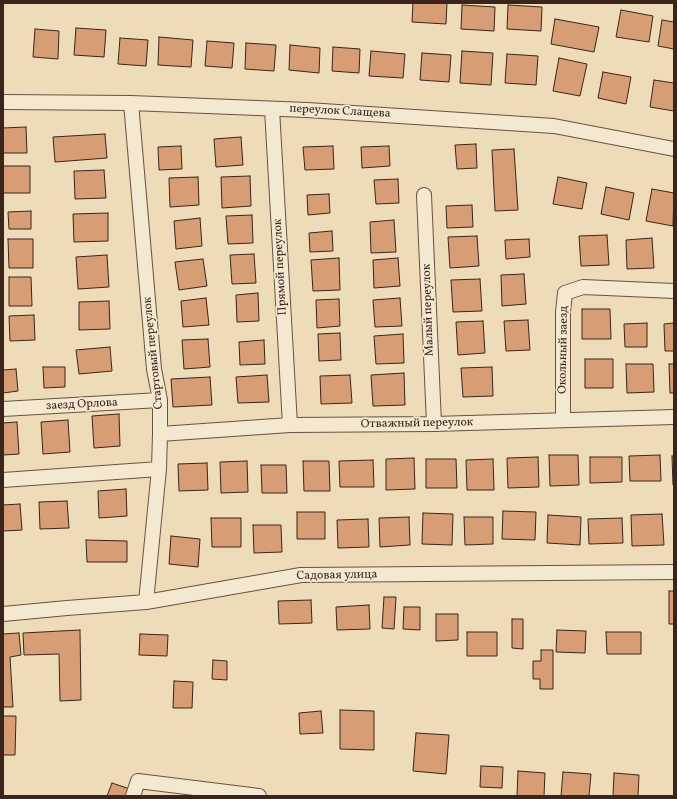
<!DOCTYPE html>
<meta charset="utf-8">
<style>
body{margin:0}
#map{position:relative;width:677px;height:799px;overflow:hidden;background:#eedbb8;font-family:Vollkorn,serif}
canvas{display:block}
.frame{position:absolute;inset:0;border:4px solid #3b241c;pointer-events:none}
</style>
<div id="map">
<canvas width="677" height="799"></canvas>
<div class="frame"></div>
</div>
<script>
const ctx = document.querySelector('canvas').getContext('2d');
ctx.lineJoin = 'round';
function fill(path, color) {
  ctx.fillStyle = color;
  ctx.fill(path, 'evenodd');
}
function shape(rows) {
  const path = new Path2D();
  for (const r of rows) {
    path.moveTo(r[0], r[1]);
    for (let i = 2; i < r.length; i += 2) path.lineTo(r[i], r[i + 1]);
  }
  return path;
}
function trace(path, color, width, dash) {
  ctx.strokeStyle = color;
  ctx.lineWidth = width;
  ctx.lineCap = dash ? 'butt' : 'round';
  ctx.setLineDash(dash || []);
  ctx.stroke(path);
}
function drawText(font, color, halo, rows, align = 'center') {
  ctx.font = font + ' Vollkorn,serif';
  ctx.lineWidth = 3.5;
  ctx.setLineDash([]);
  ctx.textBaseline = 'middle';
  ctx.strokeStyle = halo;
  ctx.fillStyle = color;
  for (const [text, x, y, turn = 0] of rows) {
    ctx.save();
    ctx.translate(x, y);
    ctx.rotate((+turn || 0) * Math.PI / 180);
    ctx.textAlign = isNaN(turn) ? turn : align;
    if (halo) ctx.strokeText(text, 0, 0);
    ctx.fillText(text, 0, 0);
    ctx.restore();
  }
}
const building = shape([
 [413,3,447,3,446,24,412,22,413,3],
 [462,5,495,7,494,31,461,29,462,5],
 [508,5,542,7,541,31,507,29,508,5],
 [621,10,653,16,649,42,616,37,621,10],
 [555,19,599,27,594,52,551,44,555,19],
 [662,20,674,22,674,49,658,46,662,20],
 [76,28,106,30,104,57,74,55,76,28],
 [35,29,59,31,58,59,33,57,35,29],
 [159,37,193,40,191,67,158,65,159,37],
 [120,38,148,40,146,66,118,64,120,38],
 [207,41,234,43,232,68,205,66,207,41],
 [246,43,276,45,274,71,245,69,246,43],
 [290,45,320,48,319,73,289,70,290,45],
 [333,47,360,49,359,73,332,71,333,47],
 [371,51,405,54,403,78,369,76,371,51],
 [462,51,493,53,491,85,460,83,462,51],
 [422,53,451,55,449,82,420,80,422,53],
 [507,54,538,56,536,85,505,83,507,54],
 [559,58,587,64,580,96,553,91,559,58],
 [603,72,631,77,626,104,598,98,603,72],
 [654,80,674,83,674,111,650,107,654,80],
 [26,127,27,153,3,153,3,128,26,127],
 [105,134,107,158,55,162,53,137,105,134],
 [241,137,243,165,216,167,214,139,241,137],
 [476,144,477,168,457,169,455,145,476,144],
 [181,146,182,169,159,170,158,147,181,146],
 [333,146,334,169,305,170,303,147,333,146],
 [389,146,390,166,362,168,361,147,389,146],
 [514,149,518,210,495,211,492,150,514,149],
 [3,166,30,166,30,193,3,193,3,166],
 [104,170,106,198,75,199,74,171,104,170],
 [250,176,251,206,222,208,221,177,250,176],
 [198,177,199,205,170,207,169,178,198,177],
 [558,177,587,183,582,209,553,204,558,177],
 [398,179,399,203,376,204,374,180,398,179],
 [606,187,634,193,629,220,601,214,606,187],
 [652,189,674,193,673,226,646,221,652,189],
 [329,194,330,213,308,215,307,195,329,194],
 [472,205,473,227,447,228,446,206,472,205],
 [31,211,31,229,9,229,8,212,31,211],
 [108,213,108,241,74,242,73,214,108,213],
 [252,215,253,243,228,244,226,216,252,215],
 [200,218,202,246,176,249,174,221,200,218],
 [394,220,396,252,371,253,370,222,394,220],
 [332,231,333,251,310,252,309,233,332,231],
 [607,235,609,265,581,266,579,236,607,235],
 [477,236,479,266,450,268,448,237,477,236],
 [652,238,654,268,627,269,626,240,652,238],
 [8,239,33,239,33,268,9,268,8,239],
 [529,239,530,257,506,259,505,240,529,239],
 [254,254,256,283,232,284,230,255,254,254],
 [107,255,109,287,78,289,76,257,107,255],
 [339,258,340,290,313,291,311,260,339,258],
 [398,258,400,286,374,288,373,260,398,258],
 [203,259,207,286,179,290,175,262,203,259],
 [524,274,526,304,502,306,501,275,524,274],
 [9,277,31,277,32,306,9,306,9,277],
 [480,279,482,311,453,312,451,280,480,279],
 [258,293,259,321,237,322,236,295,258,293],
 [206,298,209,325,183,327,181,301,206,298],
 [400,298,402,326,375,327,373,300,400,298],
 [339,299,340,326,317,328,316,300,339,299],
 [109,301,110,329,79,330,79,302,109,301],
 [582,309,610,309,611,339,582,339,582,309],
 [34,315,35,340,10,341,9,316,34,315],
 [528,320,530,350,506,351,504,321,528,320],
 [483,321,485,353,458,355,456,322,483,321],
 [647,323,647,347,625,347,624,324,647,323],
 [674,323,674,351,665,351,664,324,674,323],
 [340,333,341,360,319,361,318,334,340,333],
 [403,334,404,363,376,364,374,336,403,334],
 [208,339,210,367,184,369,182,340,208,339],
 [264,340,265,364,240,365,239,342,264,340],
 [110,347,112,371,79,374,76,350,110,347],
 [585,359,613,359,613,388,585,388,585,359],
 [626,364,653,364,654,392,627,393,626,364],
 [669,364,674,364,674,393,670,393,669,364],
 [43,367,65,367,65,387,44,388,43,367],
 [492,367,493,396,463,397,461,368,492,367],
 [16,369,18,391,3,393,3,370,16,369],
 [404,373,405,405,373,406,371,375,404,373],
 [267,375,269,402,238,403,236,377,267,375],
 [350,375,352,403,321,404,320,376,350,375],
 [210,377,212,405,173,407,171,379,210,377],
 [119,414,120,446,94,448,92,416,119,414],
 [68,420,70,452,43,454,41,422,68,420],
 [17,422,19,454,3,455,3,423,17,422],
 [549,455,578,455,579,485,550,486,549,455],
 [660,455,661,481,630,481,629,456,660,455],
 [672,456,674,456,674,485,673,485,672,456],
 [538,457,539,487,508,488,507,458,538,457],
 [590,457,622,457,622,482,590,483,590,457],
 [414,458,415,489,386,490,386,459,414,458],
 [426,459,456,459,457,488,426,488,426,459],
 [493,459,494,490,467,490,466,460,493,459],
 [373,460,374,487,340,487,339,461,373,460],
 [247,461,248,492,221,493,220,462,247,461],
 [303,461,329,461,330,491,304,491,303,461],
 [207,463,208,490,179,491,178,464,207,463],
 [261,465,286,465,287,493,262,493,261,465],
 [126,489,127,516,99,518,98,491,126,489],
 [67,501,69,528,40,529,39,502,67,501],
 [20,504,22,530,3,531,3,505,20,504],
 [503,511,536,512,535,540,502,539,503,511],
 [297,512,325,512,325,539,297,539,297,512],
 [423,513,453,514,452,545,422,544,423,513],
 [662,514,664,545,632,546,631,515,662,514],
 [548,515,581,517,580,545,547,543,548,515],
 [409,517,410,545,380,547,379,518,409,517],
 [464,517,493,517,493,544,465,545,464,517],
 [211,518,241,518,241,547,212,547,211,518],
 [622,518,623,543,589,544,588,519,622,518],
 [368,519,369,547,338,548,337,520,368,519],
 [253,525,281,525,282,552,254,553,253,525],
 [171,536,200,539,198,567,169,564,171,536],
 [86,540,127,541,127,562,87,562,86,540],
 [669,591,674,591,674,624,669,624,669,591],
 [384,597,396,597,394,629,382,628,384,597],
 [311,600,312,623,279,624,278,601,311,600],
 [369,605,370,629,337,630,336,607,369,605],
 [404,607,420,607,420,630,403,629,404,607],
 [436,614,458,614,458,640,436,641,436,614],
 [512,619,523,619,523,649,512,648,512,619],
 [80,630,81,700,60,701,59,654,24,655,23,633,80,630],
 [557,630,586,631,585,653,556,652,557,630],
 [467,632,497,632,497,656,467,656,467,632],
 [606,632,641,632,641,654,607,654,606,632],
 [19,633,21,655,10,657,13,707,3,707,3,634,19,633],
 [140,634,168,635,167,656,139,655,140,634],
 [541,650,553,650,553,689,540,689,540,679,533,679,533,661,541,661,541,650],
 [213,660,227,661,227,680,212,679,213,660],
 [174,681,193,682,192,708,173,708,174,681],
 [340,710,374,711,374,750,340,749,340,710],
 [321,711,323,733,300,734,299,713,321,711],
 [3,716,16,716,15,755,3,755,3,716],
 [416,733,449,735,446,774,413,771,416,733],
 [481,766,503,767,502,788,480,787,481,766],
 [518,771,545,773,544,796,517,796,518,771],
 [563,772,591,774,589,796,561,796,563,772],
 [614,773,639,775,638,796,613,796,614,773],
 [112,783,130,789,127,796,107,796,112,783]
]);
fill(building, '#d79e75');
trace(building, '#3b241c', 1);
const minor = shape([
 [3,102,131,103,307,110,554,126,674,149],
 [131,103,154,369,160,400,160,434,159,469,146,602],
 [272,109,290,425],
 [424,195,434,424],
 [3,409,160,400],
 [563,420,563,312,565,293,583,287,674,291],
 [160,434,290,425,434,424,674,417],
 [3,480,159,469],
 [3,614,67,608,146,602,301,575,674,572],
 [133,796,138,781,259,796]
]);
trace(minor, '#685243', 16);
trace(minor, '#f4e8d1', 14);
drawText('12px', '#3b241c', '#f4e8d1', [
 ["переулок Слащева",340,112,3],
 ["Прямой переулок",281,267,-93],
 ["Малый переулок",429,310,-92],
 ["Окольный заезд",564,350,-89],
 ["Стартовый переулок",154,353,-96],
 ["заезд Орлова",82,405,-3],
 ["Отважный переулок",417,424,-1],
 ["Садовая улица",337,576,-1]
]);
</script>
